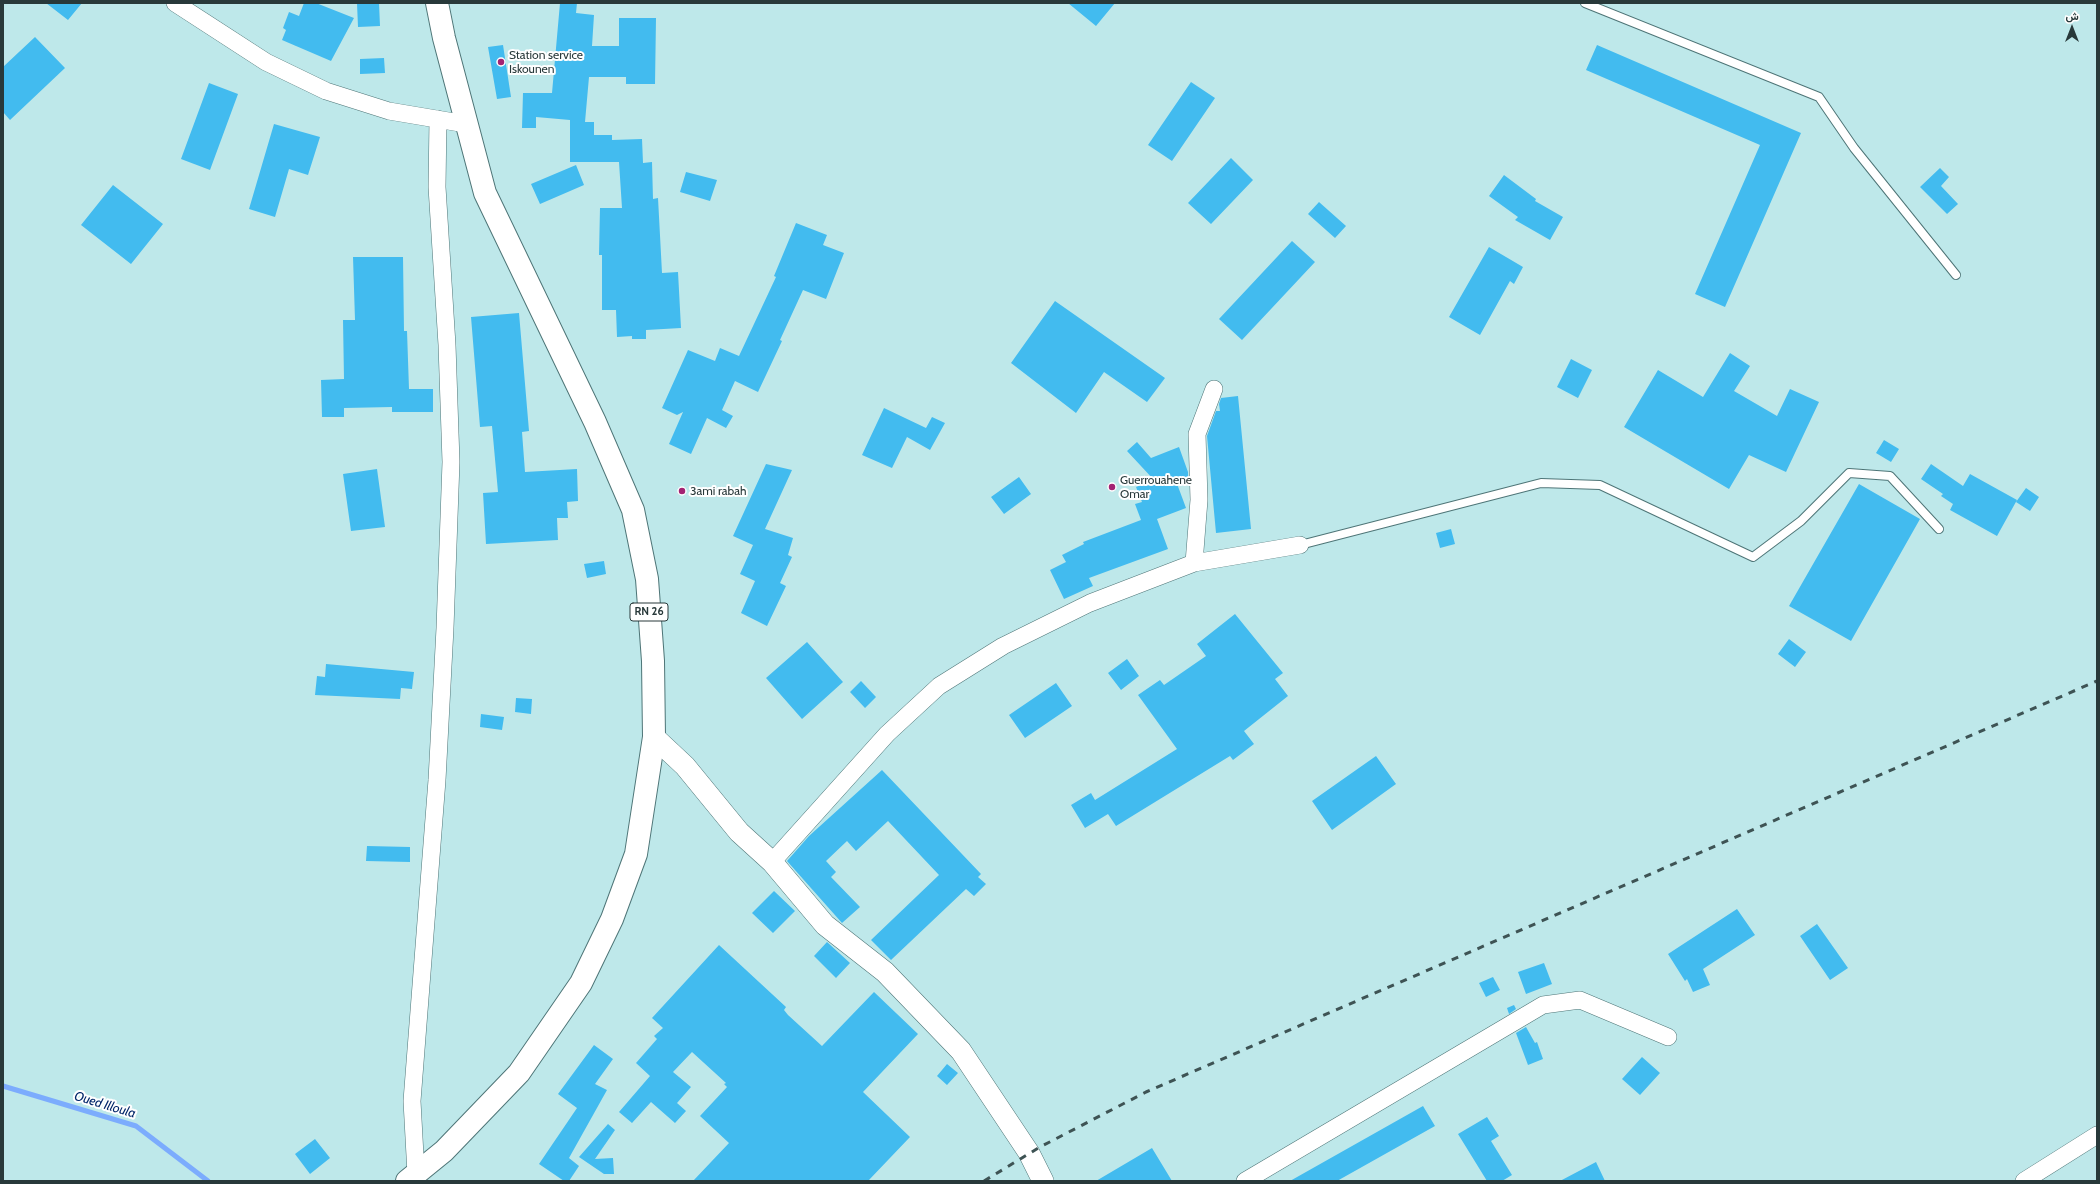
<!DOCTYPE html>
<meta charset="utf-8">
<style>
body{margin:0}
#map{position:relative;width:2100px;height:1184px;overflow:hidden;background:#bee8ea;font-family:Cabin,Vazirmatn,sans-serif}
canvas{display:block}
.frame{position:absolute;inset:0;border:4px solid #28393a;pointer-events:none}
.north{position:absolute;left:2052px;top:8px;width:40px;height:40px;-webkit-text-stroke:3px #fff;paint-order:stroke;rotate:0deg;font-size:11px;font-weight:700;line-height:16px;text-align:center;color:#28393a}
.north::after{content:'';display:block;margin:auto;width:14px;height:18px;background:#28393a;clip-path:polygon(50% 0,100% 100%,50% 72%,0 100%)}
</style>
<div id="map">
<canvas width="2100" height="1184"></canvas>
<div class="frame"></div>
<div class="north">ش</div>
</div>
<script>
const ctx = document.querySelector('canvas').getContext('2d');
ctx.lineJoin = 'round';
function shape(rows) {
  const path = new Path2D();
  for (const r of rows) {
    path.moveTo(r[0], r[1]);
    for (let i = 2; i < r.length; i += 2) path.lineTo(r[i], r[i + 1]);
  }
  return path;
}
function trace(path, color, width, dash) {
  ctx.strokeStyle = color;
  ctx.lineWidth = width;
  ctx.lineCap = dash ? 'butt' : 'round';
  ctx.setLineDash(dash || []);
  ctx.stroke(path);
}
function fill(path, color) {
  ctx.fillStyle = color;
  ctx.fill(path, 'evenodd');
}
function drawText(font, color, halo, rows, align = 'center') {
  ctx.font = font + ' Cabin,sans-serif';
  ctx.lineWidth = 4;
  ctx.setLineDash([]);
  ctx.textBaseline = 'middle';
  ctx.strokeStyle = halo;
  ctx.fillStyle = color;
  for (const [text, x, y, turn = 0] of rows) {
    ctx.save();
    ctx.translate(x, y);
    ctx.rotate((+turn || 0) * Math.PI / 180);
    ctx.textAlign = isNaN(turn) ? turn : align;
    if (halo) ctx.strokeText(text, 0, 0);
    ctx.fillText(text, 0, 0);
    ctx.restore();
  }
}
trace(shape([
 [3,1086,136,1126,208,1181]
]), '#7cacfd', 5);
fill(shape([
 [46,3,82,3,68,20],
 [304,3,316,3,354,18,331,61,282,40,286,30,283,28,289,12,299,16],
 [357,3,379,3,380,26,358,27],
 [560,3,577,3,576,13,594,15,592,46,619,46,619,18,656,18,655,84,626,84,626,77,589,77,585,122,594,122,594,135,612,135,612,140,642,139,643,163,652,162,653,199,658,198,662,273,678,272,681,328,646,330,646,339,632,339,632,336,617,337,616,310,602,310,602,255,599,255,600,208,622,208,619,162,570,162,570,120,536,117,536,128,522,128,523,93,552,93],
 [1068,3,1115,3,1096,26],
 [35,37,65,68,10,120,3,112,3,67],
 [503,45,511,97,497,99,488,47],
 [1597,45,1801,133,1725,307,1695,294,1760,145,1586,70],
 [384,58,385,73,360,74,360,59],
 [1191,82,1215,98,1172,161,1148,145],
 [209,83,238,94,210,170,181,159],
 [274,124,320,137,308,175,289,169,275,217,249,209],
 [1231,158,1253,180,1211,224,1188,203],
 [576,165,584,185,540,204,531,184],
 [1940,168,1949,177,1941,186,1958,204,1947,214,1920,187],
 [686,172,717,180,710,201,680,192],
 [1504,175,1536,199,1535,201,1563,217,1550,240,1515,220,1518,217,1489,196],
 [113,185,163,224,131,264,81,225],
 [1319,202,1346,226,1335,238,1308,214],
 [796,223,827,235,823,245,844,253,826,299,803,290,780,340,782,341,758,392,735,381,722,410,733,416,726,428,707,418,691,454,669,444,683,412,677,415,662,408,688,350,715,361,720,348,739,356,776,277,774,276],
 [1292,241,1315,262,1242,340,1219,319],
 [1489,247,1523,267,1514,284,1510,281,1480,335,1449,317],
 [353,257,403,257,404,331,407,331,409,389,433,389,433,412,392,412,392,407,344,408,344,417,322,417,321,380,344,379,343,320,355,320],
 [1055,301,1165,378,1147,402,1104,372,1076,413,1011,363],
 [519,313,529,431,522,432,525,472,577,469,578,501,567,502,568,518,557,518,558,540,486,544,483,493,498,492,492,426,480,427,471,317],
 [1730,353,1750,366,1734,391,1777,416,1790,389,1819,402,1786,472,1749,455,1729,489,1624,427,1658,370,1703,397],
 [1571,359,1592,370,1578,398,1557,387],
 [1238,396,1251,529,1216,533,1207,436,1216,411,1220,411,1219,404,1221,398],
 [884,408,926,428,932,417,945,423,930,450,907,437,892,468,862,455],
 [1884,440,1899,449,1891,462,1876,453],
 [1137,442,1151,458,1179,447,1188,472,1188,477,1176,481,1186,508,1157,519,1168,549,1089,578,1093,586,1064,599,1050,570,1066,562,1062,555,1084,544,1083,542,1141,520,1135,504,1142,502,1136,487,1154,480,1127,451],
 [766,464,792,470,765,529,793,538,788,555,792,557,780,583,786,586,767,626,741,613,755,581,740,574,753,545,733,536],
 [1931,464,1963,486,1970,474,2017,500,1997,536,1950,510,1953,504,1941,496,1943,494,1921,479],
 [377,469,385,527,351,531,343,474],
 [1019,477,1031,494,1004,514,991,497],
 [1859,484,1920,519,1851,641,1789,606],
 [2026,488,2039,497,2030,511,2016,502],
 [1451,529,1455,544,1440,548,1436,533],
 [604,561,606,574,587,578,584,564],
 [1235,614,1283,673,1275,679,1288,696,1244,731,1254,744,1233,760,1230,756,1116,826,1108,814,1085,828,1071,805,1091,793,1095,800,1177,749,1138,695,1160,680,1164,685,1206,656,1197,644],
 [1789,639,1806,652,1795,667,1778,654],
 [807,642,843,682,802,719,766,678],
 [1127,659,1139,676,1121,690,1108,673],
 [326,664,414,672,412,689,401,688,400,699,315,695,317,676,325,677],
 [861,681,876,697,865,708,850,692],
 [1056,683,1072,706,1025,738,1009,715],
 [516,698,532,699,531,714,515,712],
 [481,714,504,717,502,730,480,727],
 [1376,756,1396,784,1332,830,1312,801],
 [882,770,981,874,978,877,986,884,974,896,966,889,891,960,871,940,939,875,888,821,856,851,847,841,826,861,836,872,831,877,860,907,842,923,787,861,809,836],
 [367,846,410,847,410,862,366,861],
 [774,891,795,911,773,933,752,913],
 [1737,909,1755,935,1703,969,1710,985,1693,992,1687,979,1685,981,1668,954],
 [1817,924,1848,968,1830,980,1800,936],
 [827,942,850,963,836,978,814,956],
 [719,945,786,1007,784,1010,788,1015,822,1046,874,992,918,1034,863,1092,910,1137,868,1181,693,1181,729,1143,700,1116,727,1087,724,1084,726,1083,692,1052,673,1072,691,1087,677,1103,686,1111,675,1123,651,1102,632,1123,619,1112,650,1076,636,1063,657,1039,654,1036,663,1028,652,1018],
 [1544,963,1552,984,1526,994,1518,972],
 [1493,977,1500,990,1486,997,1479,983],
 [1514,1005,1516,1009,1509,1014,1507,1008],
 [1526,1027,1535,1043,1537,1042,1543,1059,1528,1065,1516,1033],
 [594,1045,613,1059,595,1084,607,1090,569,1158,579,1166,569,1181,564,1181,539,1164,577,1108,558,1094],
 [1642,1057,1660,1073,1640,1095,1622,1079],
 [947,1064,958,1073,947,1085,937,1076],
 [1423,1106,1435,1126,1337,1181,1290,1181],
 [1487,1117,1499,1136,1491,1141,1512,1175,1502,1181,1487,1181,1458,1134],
 [608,1124,615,1130,595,1159,613,1158,614,1174,604,1174,579,1157],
 [315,1139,330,1158,310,1174,295,1154],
 [1152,1148,1172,1181,1096,1181],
 [1596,1162,1605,1181,1560,1181]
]), '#42bbef');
const service = shape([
 [1585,3,1819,97,1854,148,1956,275],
 [1300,545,1541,483,1600,485,1753,557,1801,521,1849,473,1890,476,1939,529]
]);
const minor = shape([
 [175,3,266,62,326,91,389,111,466,124],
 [1194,563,1199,500,1197,434,1214,389],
 [772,862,887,734,939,686,1003,646,1090,603,1194,563,1300,545],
 [416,1174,412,1101,437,780,445,628,451,462,447,345,437,187,438,119],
 [1245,1181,1543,1005,1580,1000,1668,1037],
 [2024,1181,2097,1135]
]);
const tertiary = shape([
 [654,737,685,766,739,832,772,862,825,925,885,972,961,1051,1029,1153,1043,1181]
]);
const primary = shape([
 [407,1181,444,1151,519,1073,581,983,612,919,636,854,654,737,653,661,647,579,633,510,595,422,485,193,444,38,437,3]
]);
trace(service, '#4e7577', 10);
trace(minor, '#4e7577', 18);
trace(tertiary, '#4e7577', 22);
trace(primary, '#4e7577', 24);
trace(service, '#fff', 8);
trace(minor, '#fff', 17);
trace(tertiary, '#fff', 21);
trace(primary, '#fff', 22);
trace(shape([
 [984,1181,1040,1147,1146,1092,2097,681]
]), '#3e5354', 3, [7, 7]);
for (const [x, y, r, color] of [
 [501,62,4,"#a32273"],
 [1112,487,4,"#a32273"],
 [682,491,4,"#a32273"]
]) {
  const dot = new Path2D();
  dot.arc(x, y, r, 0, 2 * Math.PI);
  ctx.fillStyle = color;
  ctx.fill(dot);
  trace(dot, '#fff', 1.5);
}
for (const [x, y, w] of [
 [649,612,38]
]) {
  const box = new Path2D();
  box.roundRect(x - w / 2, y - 9, w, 18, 3);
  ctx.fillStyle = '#fff';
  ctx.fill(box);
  trace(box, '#28393a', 1);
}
drawText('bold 11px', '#28393a', null, [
 ["RN 26",649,612]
]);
drawText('12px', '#28393a', '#fff', [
 ["Station service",509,55],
 ["Iskounen",509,69],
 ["Guerrouahene",1120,480],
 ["Omar",1120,494],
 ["3ami rabah",690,491]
], 'left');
drawText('italic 13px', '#002569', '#fff', [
 ["Oued Illoula",105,1105,17]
]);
</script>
